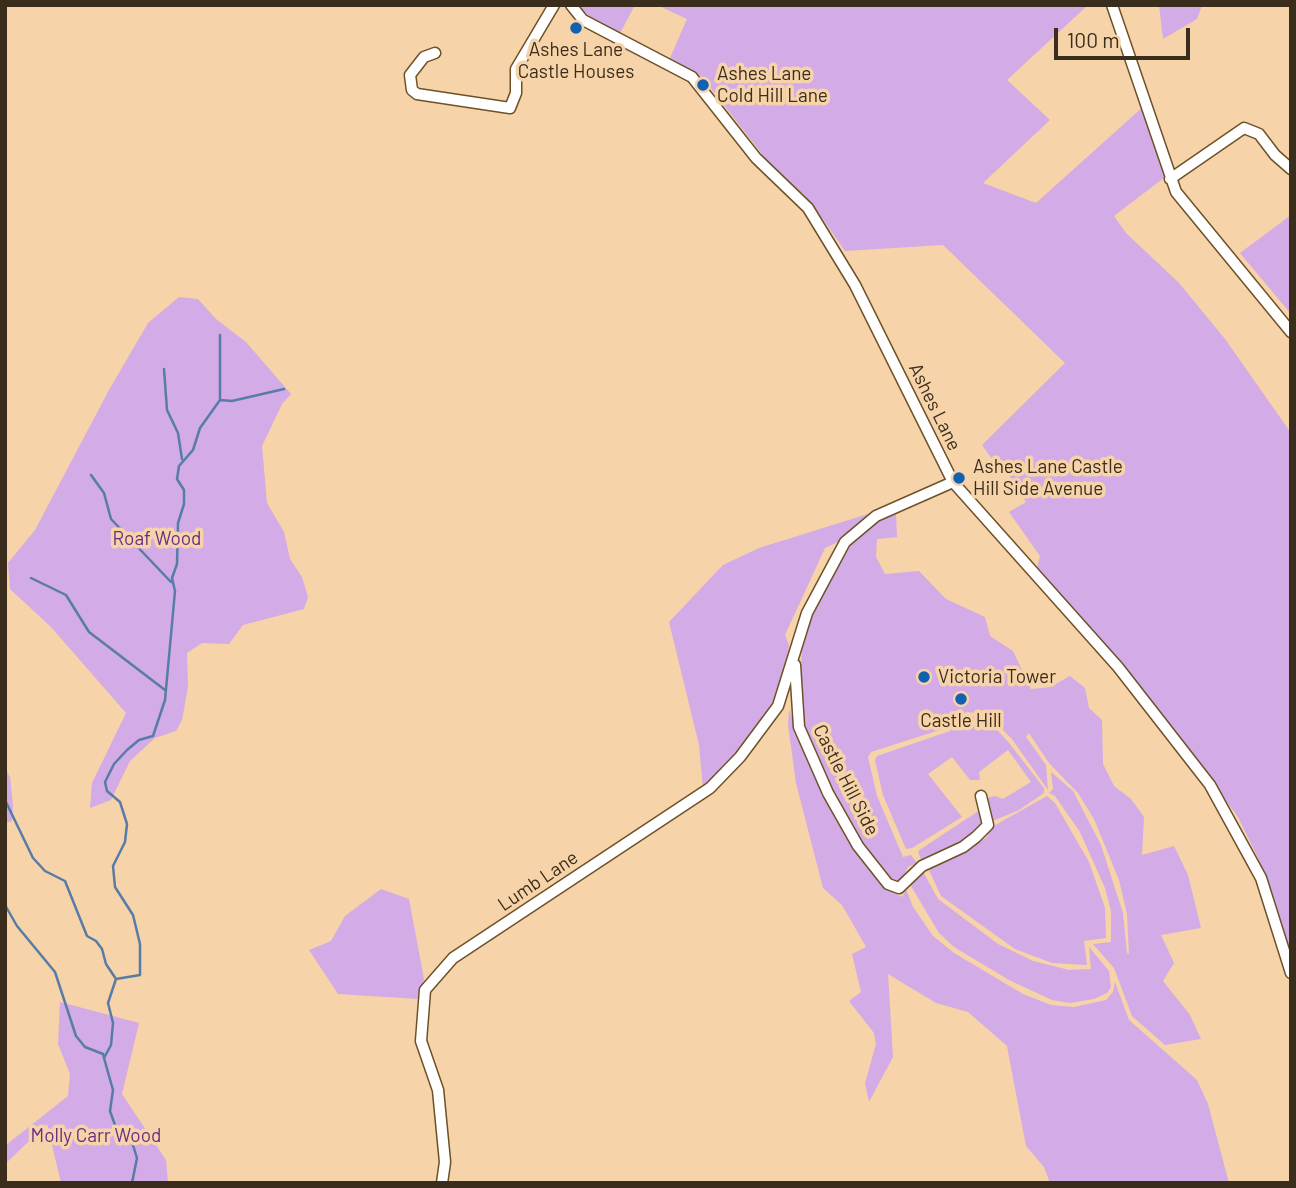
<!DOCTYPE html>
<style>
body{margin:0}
#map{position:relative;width:1296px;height:1188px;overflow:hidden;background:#f6d3a8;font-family:Barlow,sans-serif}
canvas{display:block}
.frame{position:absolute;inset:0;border:7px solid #3a2d1c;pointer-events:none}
.scale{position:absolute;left:1054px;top:28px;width:136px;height:32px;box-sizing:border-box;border:4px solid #3a2d1c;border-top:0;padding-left:9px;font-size:21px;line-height:24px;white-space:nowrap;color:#3a2d1c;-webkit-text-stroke:5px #f6d3a8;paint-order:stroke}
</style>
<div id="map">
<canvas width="1296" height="1188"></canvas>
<div class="frame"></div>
<div class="scale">100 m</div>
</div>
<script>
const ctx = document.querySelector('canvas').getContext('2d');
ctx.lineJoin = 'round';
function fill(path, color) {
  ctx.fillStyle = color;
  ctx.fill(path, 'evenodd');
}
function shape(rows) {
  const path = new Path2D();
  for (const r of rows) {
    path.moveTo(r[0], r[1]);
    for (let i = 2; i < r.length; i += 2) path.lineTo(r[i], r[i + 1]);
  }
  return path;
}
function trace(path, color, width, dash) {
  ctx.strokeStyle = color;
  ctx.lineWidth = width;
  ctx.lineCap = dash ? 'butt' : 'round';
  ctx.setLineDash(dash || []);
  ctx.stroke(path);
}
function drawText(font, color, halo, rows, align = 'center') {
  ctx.font = font + ' Barlow,sans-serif';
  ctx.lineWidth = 7;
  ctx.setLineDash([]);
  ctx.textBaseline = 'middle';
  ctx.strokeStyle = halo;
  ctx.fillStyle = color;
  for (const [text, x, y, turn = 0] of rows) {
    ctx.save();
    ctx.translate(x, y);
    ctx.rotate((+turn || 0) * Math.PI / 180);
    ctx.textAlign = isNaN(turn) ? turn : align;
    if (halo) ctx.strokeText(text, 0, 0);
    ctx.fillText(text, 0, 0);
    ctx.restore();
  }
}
fill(shape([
 [578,5,635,5,619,35,598,25],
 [657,5,1088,5,1007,80,1050,120,983,183,1036,203,1144,106,1165,177,1114,216,1126,233,1179,283,1225,339,1291,433,1291,958,1258,858,1238,817,1152,701,1037,567,1040,556,1009,512,1026,502,1006,471,1002,473,982,445,1065,363,943,245,845,251,813,205,769,163,702,77,670,58,687,19],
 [1159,5,1202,5,1197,19,1163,39],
 [1291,215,1291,314,1240,253],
 [179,297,198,299,216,319,246,342,291,394,282,404,262,446,267,503,284,532,290,559,302,577,308,597,304,609,243,625,229,644,202,643,187,653,188,687,182,720,176,731,155,738,130,761,111,800,90,808,92,783,126,713,51,627,10,589,8,563,35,530,109,390,148,323],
 [871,513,840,541,825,548,785,635,789,645,781,690,734,757,703,788,699,745,669,622,723,565,759,548],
 [896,514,897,537,877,539,876,557,885,574,919,571,946,599,985,617,990,636,1013,651,1031,689,1050,687,1070,676,1085,688,1089,708,1102,720,1103,764,1114,786,1131,799,1144,817,1142,855,1174,846,1188,875,1201,928,1161,935,1174,963,1163,981,1190,1015,1201,1039,1165,1045,1132,1016,1114,968,1093,944,1111,942,1111,911,1105,888,1080,832,1055,796,1049,793,1053,789,1051,772,1073,791,1101,845,1123,913,1127,953,1129,954,1127,914,1119,880,1094,819,1078,793,1049,763,1029,733,1026,737,1046,765,1048,790,1012,739,990,717,983,714,967,712,952,717,949,727,871,752,868,757,877,796,903,857,911,855,917,863,908,867,901,881,892,880,862,844,831,792,805,728,800,698,802,641,813,612,852,543,879,521],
 [789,710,821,790,854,847,884,887,902,897,906,889,913,907,933,936,954,953,1023,994,1051,1005,1074,1007,1106,1000,1113,992,1115,982,1129,1020,1197,1080,1208,1104,1229,1183,1050,1183,1044,1167,1026,1146,1007,1046,968,1012,936,1003,888,974,893,1057,869,1102,865,1083,876,1044,874,1033,849,1001,861,992,852,954,866,947,842,905,823,888,796,783,788,725],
 [974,716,989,721,1009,743,1044,788,1044,793,1019,810,983,825,961,843,922,863,918,851,983,808,987,798,995,796,1003,799,1031,782,1008,750,979,772,980,780,970,780,952,757,928,774,962,817,912,848,906,849,883,795,875,760,877,756,950,731,956,720],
 [5,768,10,777,13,806,12,821,5,823],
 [1047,796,1055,803,1089,862,1105,908,1106,938,1084,941,1087,965,1052,963,1015,949,941,896,928,868,974,846,987,837,992,827],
 [922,870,938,899,998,944,1033,961,1069,970,1091,969,1089,947,1109,971,1111,987,1107,993,1094,999,1070,1003,1052,1000,1009,980,954,947,939,933,911,886],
 [381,889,409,899,424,979,418,999,338,994,309,950,331,941,345,916],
 [60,1002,139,1023,122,1094,166,1160,168,1183,61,1183,47,1124,5,1164,6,1145,68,1096,70,1074,58,1044]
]), '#d2abe7');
trace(shape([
 [164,369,167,410,178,433,182,459],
 [220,399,220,335],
 [91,475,104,493,111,519,171,582],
 [31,578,66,595,89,632,165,690],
 [5,800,33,858,45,871,65,881,87,936,96,941,102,949,106,964,116,979],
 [5,905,17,926,55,972,76,1036,85,1047,103,1054,104,1058],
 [132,1183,137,1158,132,1142,115,1125,110,1111,113,1090,104,1058,111,1045,113,1023,108,1003,116,979,140,975,140,944,133,915,115,887,113,866,125,842,127,824,120,802,107,791,105,782,114,764,127,750,139,740,153,736,165,700,175,591,172,578,177,564,178,523,184,504,184,490,177,479,179,466,193,450,200,428,220,400,232,401,284,389]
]), '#577ca7', 2.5);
const minor = shape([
 [571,5,583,20,692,77,756,158,808,208,855,285,953,482,1118,667,1210,785,1261,878,1291,973],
 [1112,5,1176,192,1291,332],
 [435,53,424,57,410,75,412,90,417,94,510,108,516,93,516,69,554,5],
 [1170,179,1244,128,1259,134,1275,155,1291,169],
 [795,665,799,727,828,793,858,846,888,884,899,888,922,866,963,847,976,837,988,825,981,796],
 [442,1183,445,1162,438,1090,421,1041,425,990,453,958,710,788,740,757,778,706,807,613,845,542,876,516,953,482]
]);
trace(minor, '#6e5128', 13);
trace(minor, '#fff', 10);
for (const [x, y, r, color] of [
 [576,28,7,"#1061b0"],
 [703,85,7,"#1061b0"],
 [959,478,7,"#1061b0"],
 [924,677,7,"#1061b0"],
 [961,699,7,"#1061b0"]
]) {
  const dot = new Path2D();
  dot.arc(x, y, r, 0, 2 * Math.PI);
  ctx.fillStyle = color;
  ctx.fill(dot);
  trace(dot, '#f6d3a8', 2.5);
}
drawText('19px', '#3a2d1c', '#f6d3a8', [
 ["Ashes Lane",576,50,"center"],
 ["Castle Houses",576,72,"center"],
 ["Ashes Lane",717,74],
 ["Cold Hill Lane",717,96],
 ["Ashes Lane Castle",973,467],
 ["Hill Side Avenue",973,489],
 ["Victoria Tower",938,677],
 ["Castle Hill",961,721,"center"]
], 'left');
drawText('19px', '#3a2d1c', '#f6d3a8', [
 ["Ashes Lane",935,407,64],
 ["Castle Hill Side",846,780,63],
 ["Lumb Lane",538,881,-34]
]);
drawText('19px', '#692c85', '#f6d3a8', [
 ["Roaf Wood",157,539],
 ["Molly Carr Wood",96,1136]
]);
</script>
